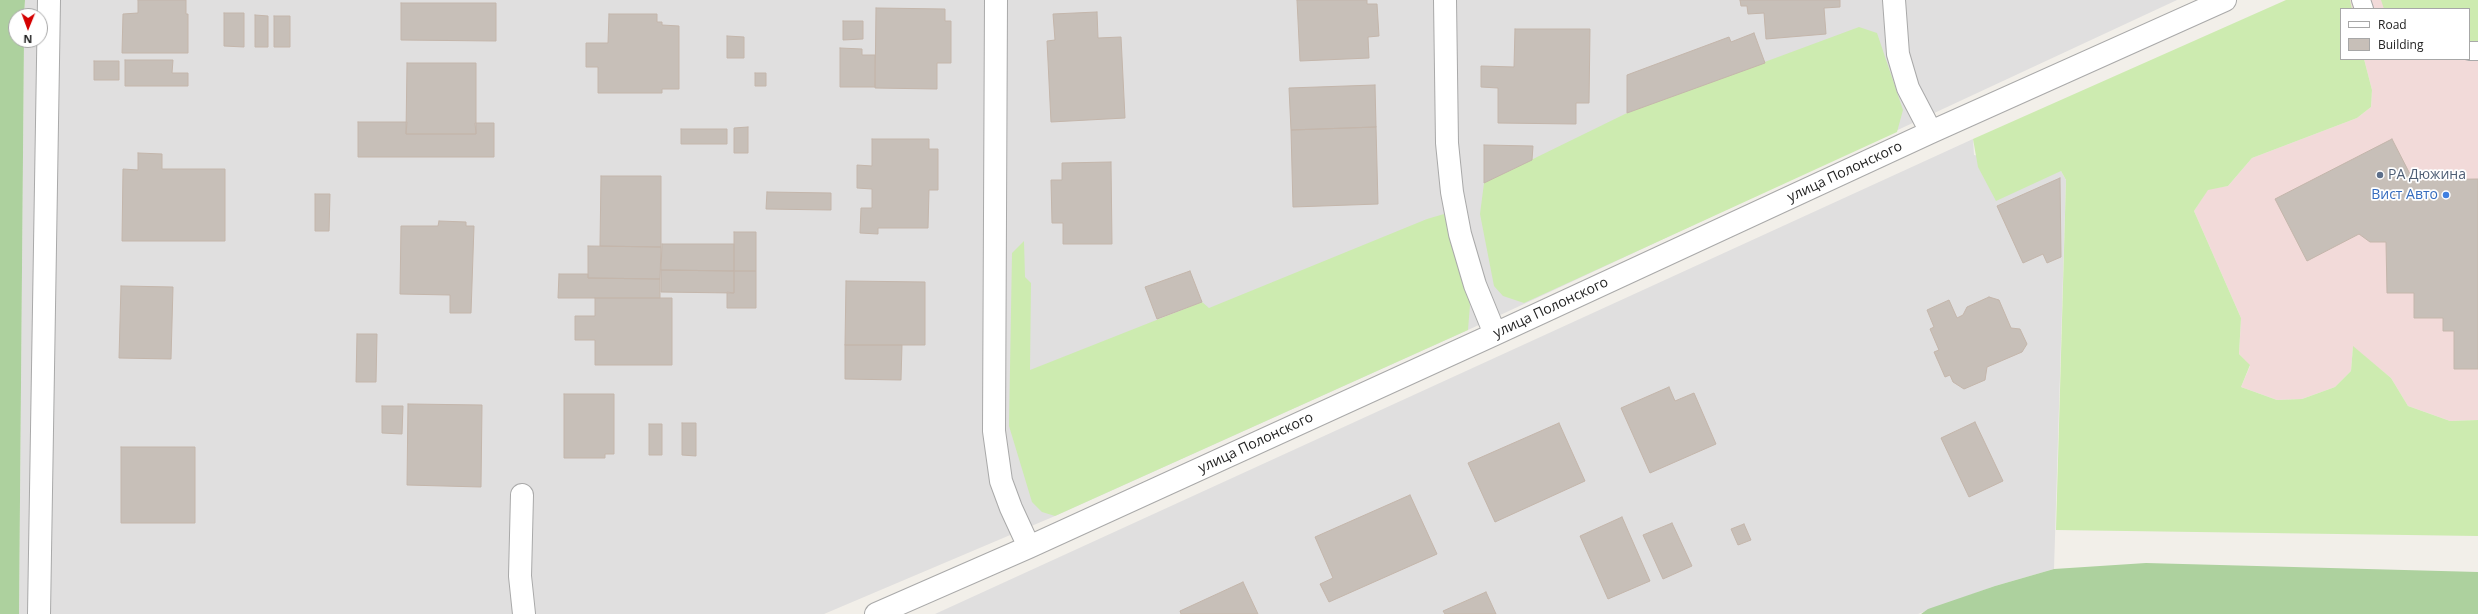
<!DOCTYPE html>
<meta charset="utf-8">
<style>
body{margin:0}
#map{position:relative;width:2478px;height:614px;overflow:hidden;background:#f2efe9;font-family:"Open Sans",sans-serif}
canvas{display:block}
.legend{position:absolute;left:2340px;top:8px;width:130px;height:52px;box-sizing:border-box;background:#fff;border:1px solid #a7a7a7;margin:0;padding:5px 7px;list-style:none;font-size:12px;color:#222}
.legend li{display:flex;align-items:center;gap:8px;height:20px}
.legend b{width:20px;border:1px solid #a7a7a7}
.north{position:absolute;left:8px;top:8px;width:40px;height:40px;box-sizing:border-box;background:#fff;border:1px solid #a7a7a7;border-radius:50%;rotate:181deg;font-size:11px;font-weight:700;line-height:16px;text-align:center;color:#222}
.north::after{content:'';display:block;margin:auto;width:14px;height:18px;background:#d40000;clip-path:polygon(50% 0,100% 100%,50% 72%,0 100%)}
</style>
<div id="map">
<canvas width="2478" height="614"></canvas>
<ul class="legend">
<li><b style="height:5px;background:#fff"></b>Road</li>
<li><b style="height:11px;background:#c7bfb8"></b>Building</li>
</ul>
<div class="north">N</div>
</div>
<script>
const ctx = document.querySelector('canvas').getContext('2d');
ctx.lineJoin = 'round';
function fill(path, color) {
  ctx.fillStyle = color;
  ctx.fill(path, 'evenodd');
}
function shape(rows) {
  const path = new Path2D();
  for (const r of rows) {
    path.moveTo(r[0], r[1]);
    for (let i = 2; i < r.length; i += 2) path.lineTo(r[i], r[i + 1]);
  }
  return path;
}
function trace(path, color, width, dash) {
  ctx.strokeStyle = color;
  ctx.lineWidth = width;
  ctx.lineCap = dash ? 'butt' : 'round';
  ctx.setLineDash(dash || []);
  ctx.stroke(path);
}
function drawText(font, color, halo, rows, align = 'center') {
  ctx.font = font + ' "Open Sans",sans-serif';
  ctx.lineWidth = 3.5;
  ctx.setLineDash([]);
  ctx.textBaseline = 'middle';
  ctx.strokeStyle = halo;
  ctx.fillStyle = color;
  for (const [text, x, y, turn = 0] of rows) {
    ctx.save();
    ctx.translate(x, y);
    ctx.rotate((+turn || 0) * Math.PI / 180);
    ctx.textAlign = isNaN(turn) ? turn : align;
    if (halo) ctx.strokeText(text, 0, 0);
    ctx.fillText(text, 0, 0);
    ctx.restore();
  }
}
fill(shape([
 [25,0,2177,0,1468,330,1055,516,824,614,19,614,24,40,40,40,40,16,24,16],
 [1973,139,1974,155,2061,171,2066,180,2054,569,1995,586,1918,614,935,614]
]), '#e0dfdf');
fill(shape([
 [2350,0,2478,0,2478,420,2450,421,2408,406,2391,378,2353,347,2351,371,2335,387,2302,399,2277,400,2241,387,2250,366,2239,354,2241,318,2194,211,2208,189,2228,186,2252,158,2357,118,2371,107,2372,90,2364,59,2469,59,2469,9,2352,9]
]), '#f2dad9');
fill(shape([
 [2286,0,2350,0,2352,9,2341,9,2341,59,2364,59,2372,90,2371,107,2357,118,2252,158,2228,186,2208,190,2194,211,2241,318,2239,354,2250,365,2241,387,2277,400,2302,399,2335,387,2351,371,2353,346,2391,378,2408,406,2450,421,2478,420,2478,536,2056,530,2066,180,2061,171,1996,201,1978,167,1973,139],
 [2381,0,2478,0,2478,41,2469,42,2469,9,2384,9],
 [1859,27,1877,33,1903,110,1897,132,1524,303,1503,296,1494,286,1480,214,1484,183,1627,113],
 [1444,214,1462,270,1470,305,1468,330,1055,516,1042,512,1032,502,1009,426,1012,253,1024,241,1025,277,1031,283,1030,370,1202,302,1209,308,1427,219]
]), '#cdebb0');
fill(shape([
 [0,0,25,0,24,16,16,16,16,40,24,40,19,614,0,614],
 [2146,563,2478,572,2478,614,1921,614,1928,609,1995,586,2054,569]
]), '#add19e');
const building = shape([
 [138,0,186,0,186,14,188,14,188,53,122,53,123,14,138,13,138,0],
 [1297,0,1367,0,1367,4,1377,4,1379,36,1368,37,1369,58,1300,61,1297,0],
 [1740,0,1840,0,1840,7,1824,8,1826,34,1766,39,1764,13,1748,14,1747,6,1741,6,1740,0],
 [401,3,496,3,496,41,401,40,401,3],
 [876,8,945,9,945,21,951,21,951,63,937,63,937,89,875,88,876,8],
 [1097,12,1098,38,1121,37,1125,118,1051,122,1047,41,1055,40,1053,14,1097,12],
 [224,13,244,13,244,47,224,46,224,13],
 [609,14,657,14,657,22,662,22,662,25,679,26,679,89,662,89,662,93,598,93,598,67,586,67,586,43,608,43,609,14],
 [255,15,268,16,268,47,255,47,255,15],
 [274,16,290,16,290,47,274,47,274,16],
 [843,21,863,21,863,39,843,40,843,21],
 [1515,29,1590,29,1589,103,1576,103,1576,124,1498,123,1498,88,1481,87,1481,66,1514,67,1515,29],
 [1754,33,1765,63,1627,113,1627,75,1729,37,1731,42,1754,33],
 [727,36,744,37,744,58,727,58,727,36],
 [840,48,862,49,862,55,875,55,875,87,840,87,840,48],
 [125,60,173,60,172,73,188,73,188,86,125,86,125,60],
 [94,61,119,61,119,80,94,80,94,61],
 [407,63,476,63,476,134,406,134,407,63],
 [755,73,766,73,766,86,755,86,755,73],
 [1375,85,1376,127,1291,130,1289,88,1375,85],
 [358,122,407,122,406,134,476,134,475,123,494,123,494,157,358,157,358,122],
 [748,127,748,153,734,153,734,128,748,127],
 [1376,127,1378,204,1293,207,1291,130,1376,127],
 [681,129,727,129,727,144,681,144,681,129],
 [872,139,929,139,929,149,938,149,938,190,929,190,928,228,878,228,878,234,860,233,861,208,872,208,872,189,857,188,857,165,872,166,872,139],
 [2392,139,2413,180,2478,179,2478,369,2454,369,2454,331,2443,331,2443,318,2414,318,2414,293,2387,293,2386,242,2370,242,2359,234,2307,261,2275,199,2392,139],
 [1484,145,1533,146,1532,160,1484,183,1484,145],
 [138,153,162,154,162,169,225,169,225,241,122,241,123,169,138,170,138,153],
 [1111,162,1112,244,1063,244,1063,223,1052,223,1051,180,1062,180,1062,163,1111,162],
 [601,176,661,176,661,247,600,246,601,176],
 [2060,178,2061,257,2047,263,2043,254,2023,263,1997,206,2060,178],
 [767,192,831,193,831,210,766,209,767,192],
 [315,194,330,194,329,231,315,231,315,194],
 [439,221,466,222,466,226,474,226,471,313,450,313,450,295,400,294,401,226,438,226,439,221],
 [734,232,756,232,756,271,734,271,734,232],
 [662,244,734,244,734,271,661,270,662,244],
 [588,246,661,247,660,279,588,278,588,246],
 [661,270,734,271,734,293,661,292,661,270],
 [734,271,756,271,756,308,727,308,727,292,734,293,734,271],
 [1190,271,1202,302,1157,319,1145,287,1190,271],
 [559,274,588,274,588,278,660,279,660,298,558,298,559,274],
 [846,281,925,282,925,345,845,345,846,281],
 [121,286,173,287,171,359,119,358,121,286],
 [1989,297,1999,300,2011,328,2020,329,2027,344,2022,352,1987,367,1985,380,1964,389,1953,382,1950,375,1945,377,1934,352,1939,350,1930,329,1934,327,1927,310,1949,300,1957,318,1963,315,1967,307,1989,297],
 [595,298,672,298,672,365,595,365,595,340,575,340,575,316,595,316,595,298],
 [357,334,377,334,376,382,356,382,357,334],
 [845,345,902,345,901,380,845,379,845,345],
 [1669,387,1675,401,1694,393,1716,444,1650,473,1621,408,1669,387],
 [564,394,614,394,614,454,605,454,605,458,564,458,564,394],
 [408,404,482,405,481,487,407,485,408,404],
 [382,406,403,406,402,434,382,433,382,406],
 [1975,422,2003,481,1969,497,1941,438,1975,422],
 [682,423,696,423,696,456,682,455,682,423],
 [1559,423,1585,481,1495,522,1468,463,1559,423],
 [649,424,662,424,662,455,649,455,649,424],
 [121,447,195,447,195,523,121,523,121,447],
 [1410,495,1437,554,1329,602,1320,584,1333,578,1315,537,1410,495],
 [1622,517,1650,581,1608,599,1580,536,1622,517],
 [1672,523,1692,566,1663,579,1643,535,1672,523],
 [1744,524,1751,540,1738,545,1731,529,1744,524],
 [1243,582,1258,614,1181,614,1180,611,1243,582],
 [1486,592,1496,614,1445,614,1443,611,1486,592]
]);
fill(building, '#c7bfb8');
trace(building, '#c4b6ab', 1);
const service = shape([
 [2361,0,2364,9],
 [2469,51,2478,51]
]);
const minor = shape([
 [996,0,994,431,1001,481,1011,508,1029,547],
 [1445,0,1447,143,1452,192,1460,234,1475,285,1495,334],
 [1894,0,1898,54,1908,88,1931,132],
 [522,495,520,576,524,614],
 [39,614,49,0],
 [876,614,1029,547,1495,334,1931,132,2225,0]
]);
trace(service, '#a9a9a9', 20);
trace(minor, '#a9a9a9', 24);
trace(service, '#fff', 18);
trace(minor, '#fff', 22);
for (const [x, y, r, color] of [
 [2380,175,4,"#5c6f8a"],
 [2446,195,4,"#3f7fe0"]
]) {
  const dot = new Path2D();
  dot.arc(x, y, r, 0, 2 * Math.PI);
  ctx.fillStyle = color;
  ctx.fill(dot);
  trace(dot, '#fff', 1.5);
}
drawText('14px', '#222', '#fff', [
 ["улица Полонского",1845,172,-25],
 ["улица Полонского",1551,308,-25],
 ["улица Полонского",1256,443,-25]
]);
drawText('14px', '#4e5e75', '#fff', [
 ["РА Дюжина",2388,175]
], 'left');
drawText('14px', '#366cbe', '#fff', [
 ["Вист Авто",2438,195]
], 'right');
</script>
